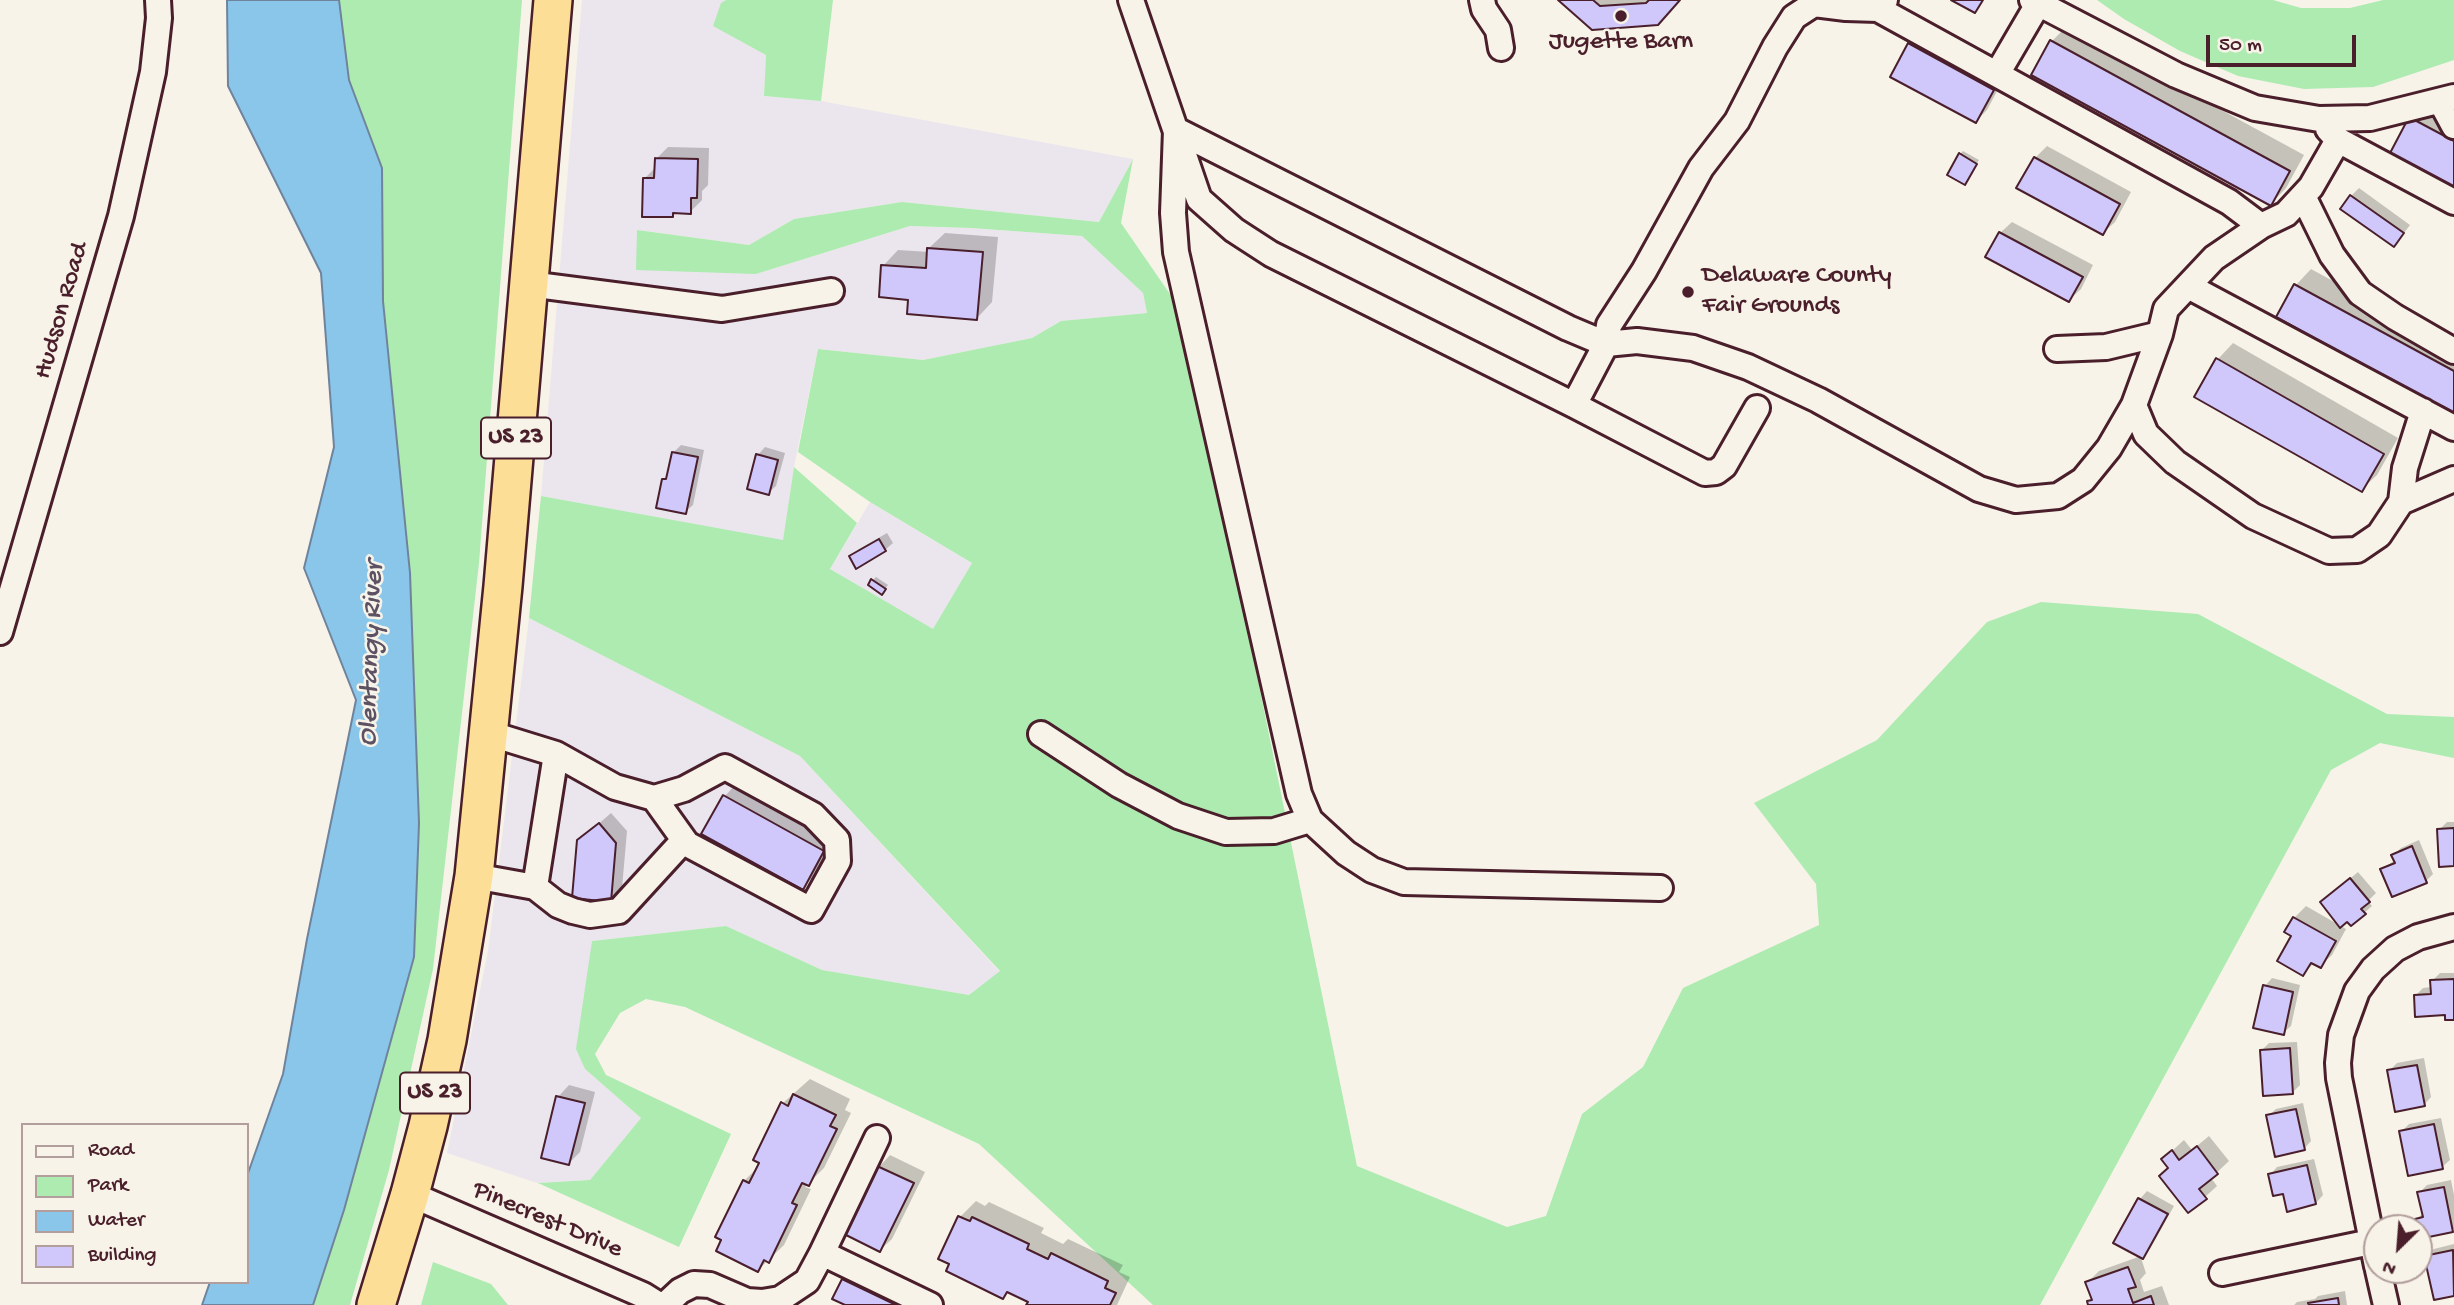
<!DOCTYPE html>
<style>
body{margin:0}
#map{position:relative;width:2454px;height:1305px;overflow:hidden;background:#f7f3e8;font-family:"Gochi Hand",sans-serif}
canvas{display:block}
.legend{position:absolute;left:21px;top:1123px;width:228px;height:161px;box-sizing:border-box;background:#f7f3e8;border:2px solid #b29e9c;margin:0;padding:9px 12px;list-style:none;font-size:21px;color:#4a1f2b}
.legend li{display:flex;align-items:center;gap:14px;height:35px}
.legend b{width:35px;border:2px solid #b29e9c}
.north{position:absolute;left:2363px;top:1214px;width:70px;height:70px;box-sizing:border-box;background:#f7f3e8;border:2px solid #b29e9c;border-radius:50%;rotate:205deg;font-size:19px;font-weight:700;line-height:28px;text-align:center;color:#4a1f2b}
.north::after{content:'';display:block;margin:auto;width:24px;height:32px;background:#4a1f2b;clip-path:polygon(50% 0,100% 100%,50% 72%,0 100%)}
.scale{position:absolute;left:2206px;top:35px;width:150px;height:32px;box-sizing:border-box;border:4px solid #4a1f2b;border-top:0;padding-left:9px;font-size:21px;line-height:24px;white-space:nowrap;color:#4a1f2b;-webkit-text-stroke:5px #f7f3e8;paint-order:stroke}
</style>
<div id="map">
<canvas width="2454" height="1305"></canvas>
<ul class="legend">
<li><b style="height:9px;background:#f7f3e8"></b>Road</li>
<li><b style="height:19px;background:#adebb1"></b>Park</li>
<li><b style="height:19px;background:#89c6e9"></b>Water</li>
<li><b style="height:19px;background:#d0c8fa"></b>Building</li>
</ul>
<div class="north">N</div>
<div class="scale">50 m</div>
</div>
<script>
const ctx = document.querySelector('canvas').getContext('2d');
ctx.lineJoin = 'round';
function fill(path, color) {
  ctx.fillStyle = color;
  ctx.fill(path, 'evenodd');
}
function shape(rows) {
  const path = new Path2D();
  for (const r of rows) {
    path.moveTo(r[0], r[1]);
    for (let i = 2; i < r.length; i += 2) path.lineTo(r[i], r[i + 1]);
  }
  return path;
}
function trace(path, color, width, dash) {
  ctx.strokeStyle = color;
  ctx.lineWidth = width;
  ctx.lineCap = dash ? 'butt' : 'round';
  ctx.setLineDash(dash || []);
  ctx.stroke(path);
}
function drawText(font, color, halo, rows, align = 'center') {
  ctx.font = font + ' "Gochi Hand",sans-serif';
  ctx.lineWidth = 5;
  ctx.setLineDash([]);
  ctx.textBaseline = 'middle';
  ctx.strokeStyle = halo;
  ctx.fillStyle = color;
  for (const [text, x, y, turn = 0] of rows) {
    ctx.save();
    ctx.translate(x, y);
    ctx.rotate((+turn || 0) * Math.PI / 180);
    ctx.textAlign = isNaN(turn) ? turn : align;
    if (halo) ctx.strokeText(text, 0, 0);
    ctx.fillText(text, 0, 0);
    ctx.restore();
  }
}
fill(shape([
 [582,0,726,0,721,4,766,55,764,96,821,101,1133,159,1099,222,902,202,794,219,749,245,638,230,756,274,910,226,971,228,1082,236,1143,293,1147,313,1061,321,1032,338,923,360,818,349,794,467,783,541,541,496],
 [870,502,972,563,933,630,830,569],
 [529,618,800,756,1000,972,969,995,822,970,726,926,592,941,585,1069,641,1118,590,1180,537,1183,447,1153,488,951]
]), '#ebe6ed');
fill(shape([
 [339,0,522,0,479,563,433,969,389,1170,350,1305,313,1305,344,1210,414,958,419,823,410,573,383,301,382,168,349,80],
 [726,0,833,0,821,101,764,96,766,55,713,26,721,3],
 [2097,0,2273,0,2301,8,2350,8,2383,0,2454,0,2454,60,2373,87,2304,89,2238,76,2180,51,2124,19],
 [1133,159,1121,223,1183,313,1357,1166,1507,1227,1546,1216,1582,1114,1643,1067,1683,988,1819,925,1816,884,1754,803,1877,740,1987,622,2041,602,2198,614,2387,714,2454,717,2454,758,2380,743,2331,770,2040,1305,1153,1305,979,1144,685,1007,646,999,620,1013,595,1054,606,1075,731,1134,679,1247,538,1183,590,1180,641,1118,585,1069,576,1049,592,941,726,926,822,970,969,995,1000,971,800,756,529,618,541,496,783,540,794,467,857,523,830,569,933,629,972,563,870,502,798,452,818,349,923,360,1032,338,1061,321,1147,313,1143,293,1082,236,971,228,910,226,756,274,636,270,637,230,749,245,794,219,902,202,1099,222],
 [433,1262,491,1284,508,1305,421,1305]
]), '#adebb1');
const water = shape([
 [227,0,339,0,349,80,382,168,383,301,410,573,419,823,414,957,344,1210,313,1305,202,1305,210,1282,247,1282,247,1176,283,1074,307,939,356,700,304,568,334,447,321,273,228,86,227,0]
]);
fill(water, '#89c6e9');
trace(water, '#70839d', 2);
fill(shape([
 [1560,0,1680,0,1657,24],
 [2067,26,2304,155,2286,188,2271,204,2052,41],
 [1921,33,2004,78,1987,110,1976,121,1909,44],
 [2426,103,2454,117,2454,187,2410,118],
 [2047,146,2131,192,2115,222,2103,233,2035,158],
 [668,147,709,148,708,185,702,191,702,200,690,212,676,212,672,216,644,179,656,167,656,159],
 [1963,151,1979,160,1965,183,1960,154],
 [2359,188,2410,225,2401,237,2351,196],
 [2012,222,2093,265,2081,289,2069,300,2000,233],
 [945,233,998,237,992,302,977,318,910,298,883,266,898,250,929,252,929,248],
 [2311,269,2454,347,2454,413,2278,316,2296,285],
 [2233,343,2398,438,2377,475,2361,490,2218,359],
 [681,445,704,450,693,505,685,512,664,479,669,475,673,453],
 [765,447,785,453,776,486,768,493,758,455],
 [887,533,893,543,885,550,851,557,859,549],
 [876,577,888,585,885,589,873,580],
 [736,784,835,839,814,876,802,888,704,833,725,796],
 [611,813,627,831,622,888,610,900,579,841],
 [2447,822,2454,822,2454,864,2439,830],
 [2419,840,2433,874,2426,881,2382,869,2395,860,2393,855,2401,848],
 [2358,872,2376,893,2368,901,2372,906,2364,913,2330,895],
 [2306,906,2346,929,2332,955,2320,966,2314,963,2303,974,2294,936,2294,918],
 [2440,973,2454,973,2454,1018,2415,996,2423,988,2432,987,2432,981],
 [2272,978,2300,985,2291,1026,2283,1033,2265,986],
 [2297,1042,2300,1085,2292,1093,2261,1051,2269,1043],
 [2424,1058,2431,1097,2424,1105,2389,1071,2397,1063],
 [810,1079,850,1099,845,1110,851,1113,824,1168,805,1187,811,1189,784,1245,758,1270,744,1181,760,1165,783,1103],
 [569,1085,595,1092,580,1152,569,1163,558,1097],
 [2303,1103,2311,1141,2304,1149,2268,1116,2276,1109],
 [2441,1118,2450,1160,2442,1167,2401,1132,2409,1124],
 [2209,1136,2229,1161,2211,1178,2217,1186,2205,1197,2163,1159,2184,1140,2192,1150],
 [890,1155,925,1172,892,1239,880,1250,846,1234,879,1167],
 [2314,1159,2323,1195,2316,1203,2284,1192,2270,1175,2277,1167],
 [2451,1180,2454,1195,2454,1229,2421,1237,2417,1219,2423,1213,2419,1193,2427,1185],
 [2147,1191,2174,1206,2150,1249,2141,1258,2146,1273,2140,1280,2144,1292,2162,1286,2169,1305,2090,1305,2089,1302,2093,1298,2087,1283,2099,1271,2141,1256,2116,1242,2140,1199],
 [976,1201,985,1206,989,1202,1044,1228,1041,1233,1063,1244,1068,1239,1123,1265,1119,1272,1130,1277,1117,1305,1028,1305,1030,1301,1009,1291,1003,1297,960,1217],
 [964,1217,978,1223,964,1221],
 [2454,1244,2454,1294,2435,1298,2426,1256,2434,1249],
 [855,1268,930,1305,849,1305,843,1280],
 [2345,1291,2347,1305,2294,1305,2297,1302,2315,1299,2318,1296]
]), '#0003');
const building = shape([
 [1558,0,1593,0,1600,6,1646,3,1649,0,1680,0,1658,25,1592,30,1558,0],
 [1951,0,1983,0,1975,13,1951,0],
 [2050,40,2290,171,2271,206,2031,75,2050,40],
 [1908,43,1994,90,1976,123,1890,77,1908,43],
 [2409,117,2454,141,2454,189,2389,155,2409,117],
 [1959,153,1977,164,1965,185,1947,175,1959,153],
 [2034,157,2120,204,2103,235,2016,188,2034,157],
 [655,158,698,159,697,198,691,198,691,214,673,213,673,217,642,217,643,178,654,178,655,158],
 [2350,195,2404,233,2394,247,2340,209,2350,195],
 [1999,232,2083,277,2069,302,1985,257,1999,232],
 [927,248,983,252,977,320,907,314,908,300,879,297,881,265,926,268,927,248],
 [2294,284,2454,371,2454,415,2276,317,2294,284],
 [2216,358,2384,454,2362,492,2194,397,2216,358],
 [672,452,698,457,686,514,656,508,662,479,666,479,672,452],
 [756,454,778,460,769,495,747,489,756,454],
 [879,539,886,551,856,569,849,556,879,539],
 [871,579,886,589,882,595,868,585,871,579],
 [723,795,824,851,803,890,701,834,723,795],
 [599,823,616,843,611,902,572,898,577,840,599,823],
 [2454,828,2454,866,2439,867,2437,829,2454,828],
 [2412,846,2427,883,2392,897,2380,869,2395,863,2391,855,2412,846],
 [2350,878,2370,902,2361,909,2366,914,2351,926,2347,922,2340,928,2320,902,2350,878],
 [2293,917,2336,941,2321,968,2311,963,2303,976,2277,961,2291,936,2284,932,2293,917],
 [2454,979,2454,1020,2445,1020,2445,1015,2415,1017,2414,995,2431,994,2430,980,2454,979],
 [2263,985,2293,992,2284,1035,2253,1028,2263,985],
 [2290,1048,2293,1094,2263,1096,2260,1050,2290,1048],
 [2417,1065,2425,1106,2395,1112,2387,1070,2417,1065],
 [793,1094,836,1115,830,1126,837,1129,809,1186,802,1183,792,1203,797,1205,769,1263,764,1260,758,1272,716,1251,721,1240,715,1237,743,1180,749,1183,759,1163,753,1160,781,1102,788,1106,793,1094],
 [556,1096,585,1103,569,1165,541,1158,556,1096],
 [2296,1109,2305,1150,2275,1157,2266,1115,2296,1109],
 [2434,1124,2443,1169,2408,1176,2399,1131,2434,1124],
 [2197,1146,2218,1174,2199,1189,2207,1199,2188,1213,2159,1176,2168,1168,2161,1159,2172,1150,2179,1160,2197,1146],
 [2307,1165,2316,1204,2287,1212,2283,1194,2273,1196,2268,1174,2307,1165],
 [877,1166,914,1183,880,1252,844,1234,877,1166],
 [2444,1187,2453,1232,2419,1239,2419,1228,2415,1219,2423,1217,2417,1192,2444,1187],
 [2138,1198,2168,1214,2143,1259,2113,1243,2138,1198],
 [958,1216,970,1221,972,1217,1029,1244,1027,1249,1048,1259,1051,1253,1108,1281,1105,1288,1116,1293,1110,1305,1026,1305,1028,1302,1007,1292,1003,1299,946,1271,949,1264,938,1259,958,1216],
 [2453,1250,2454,1296,2434,1300,2424,1256,2453,1250],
 [2128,1267,2136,1287,2128,1289,2133,1303,2151,1296,2154,1305,2088,1305,2087,1301,2092,1300,2085,1282,2128,1267],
 [842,1279,896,1305,845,1305,832,1299,842,1279],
 [2338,1298,2339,1305,2309,1305,2308,1303,2338,1298]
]);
fill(building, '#d0c8fa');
trace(building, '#4a1f2b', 2);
const minor = shape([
 [1131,0,1199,199,1234,230,1271,254,1574,405,1705,473,1716,472,1724,466,1757,408],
 [1482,0,1484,9,1498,30,1501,48],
 [2032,0,2176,75,2255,108,2319,119,2370,118,2454,97],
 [1878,9,2229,202,2261,226],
 [1997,74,2038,4],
 [2441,102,2454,126],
 [2328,129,2338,140,2454,202],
 [2338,140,2311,187,2286,214,2261,226,2214,258,2166,309,2160,334,2134,405,2146,434,2175,462,2253,516,2329,551,2357,550,2379,535,2401,502,2454,479],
 [2303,196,2332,255,2360,293,2395,317,2454,351],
 [529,284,722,309,831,291],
 [2188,286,2454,428],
 [2057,349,2106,347,2160,334],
 [1574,405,1606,344,1609,325,1644,271,1701,168,1737,121,1775,47,1794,17,1814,4,1846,8,1878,9,1885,0],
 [2401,502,2405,468,2423,411],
 [0,632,121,216,153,72,159,18,158,0],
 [1041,734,1119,785,1178,816,1226,832,1274,831,1310,820],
 [556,754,615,787,654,798,684,789,725,767,813,815,837,840,838,861,811,910,687,844,654,798],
 [474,876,535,887,556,754,488,733],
 [535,887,558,905,573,911,590,915,619,911,684,840],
 [1660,888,1404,882,1372,870,1346,853,1310,820,1299,794,1176,252,1173,213,1176,130,1568,328,1606,344,1637,341,1693,348,1748,367,1818,400,1979,489,2016,500,2058,496,2083,480,2109,448,2134,405],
 [410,1194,643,1295,659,1305],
 [822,1253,877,1138],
 [2377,1266,2339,1078,2338,1063,2341,1035,2357,991,2373,969,2395,949,2418,937,2454,927],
 [2378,1270,2386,1305],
 [2222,1273,2371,1242],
 [665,1305,680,1291,694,1284,710,1285,747,1301,762,1302,780,1299,807,1281,822,1253,930,1305]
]);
const highway = shape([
 [376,1305,410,1194,428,1126,447,1040,474,876,503,586,553,0]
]);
trace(minor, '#4a1f2b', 30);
trace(highway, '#4a1f2b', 42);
trace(minor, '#f7f3e8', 24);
trace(highway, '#fdde96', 37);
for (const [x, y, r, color] of [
 [1621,16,7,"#4a1f2b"],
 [1688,292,7,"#4a1f2b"]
]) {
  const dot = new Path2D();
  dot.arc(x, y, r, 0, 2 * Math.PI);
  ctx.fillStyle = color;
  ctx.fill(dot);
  trace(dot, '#f7f3e8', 2.5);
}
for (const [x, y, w] of [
 [516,438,70],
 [435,1093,70]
]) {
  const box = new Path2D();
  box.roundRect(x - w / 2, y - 20.5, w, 41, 5);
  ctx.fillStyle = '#f7f3e8';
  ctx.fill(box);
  trace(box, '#4a1f2b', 2);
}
drawText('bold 24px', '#4a1f2b', null, [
 ["US 23",516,438],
 ["US 23",435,1093]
]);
drawText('26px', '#4a1f2b', '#f7f3e8', [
 ["Jugette Barn",1621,43],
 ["Delaware County",1702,277,"left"],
 ["Fair Grounds",1702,307,"left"]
]);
drawText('26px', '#4a1f2b', '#f7f3e8', [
 ["Hudson Road",63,311,-74],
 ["Pinecrest Drive",547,1221,23]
]);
drawText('italic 28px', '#5d5164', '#f7f3e8', [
 ["Olentangy River",373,654,-88]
]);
</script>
